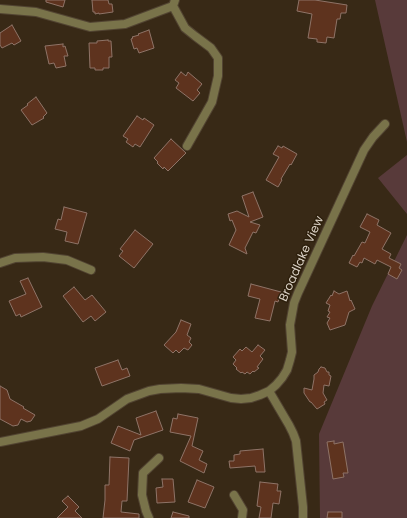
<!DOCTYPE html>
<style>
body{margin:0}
canvas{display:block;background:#382916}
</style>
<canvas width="407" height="518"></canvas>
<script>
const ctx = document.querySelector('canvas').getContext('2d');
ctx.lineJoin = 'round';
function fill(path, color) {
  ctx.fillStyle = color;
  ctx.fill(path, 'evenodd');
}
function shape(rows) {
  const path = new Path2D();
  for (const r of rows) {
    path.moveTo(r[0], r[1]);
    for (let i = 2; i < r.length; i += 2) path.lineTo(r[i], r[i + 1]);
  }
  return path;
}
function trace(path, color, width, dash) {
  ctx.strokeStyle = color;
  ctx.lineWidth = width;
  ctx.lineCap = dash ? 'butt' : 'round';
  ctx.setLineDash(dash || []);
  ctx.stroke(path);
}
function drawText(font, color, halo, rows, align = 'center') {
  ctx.font = font + ' Poppins,sans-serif';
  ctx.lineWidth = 3;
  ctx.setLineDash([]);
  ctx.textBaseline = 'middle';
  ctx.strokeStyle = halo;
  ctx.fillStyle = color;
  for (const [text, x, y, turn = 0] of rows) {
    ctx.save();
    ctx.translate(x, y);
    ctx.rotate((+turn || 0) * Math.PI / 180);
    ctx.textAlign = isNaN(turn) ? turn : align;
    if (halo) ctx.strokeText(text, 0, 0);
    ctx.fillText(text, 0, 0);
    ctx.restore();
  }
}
fill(shape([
 [375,0,407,0,407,142],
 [407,155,407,214,378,178],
 [407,235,407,518,320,518,319,434,372,306]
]), '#583a3a');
const building = shape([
 [46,0,65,0,63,7,46,2,46,0],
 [92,0,108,0,109,4,112,4,113,12,99,14,99,13,95,14,95,12,93,12,92,0],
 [299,0,315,0,347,5,346,13,341,13,340,19,337,19,334,38,327,37,326,43,317,42,317,39,308,38,312,14,297,11,299,0],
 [12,25,21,41,14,45,12,43,2,48,0,45,0,33,12,25],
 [149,30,154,48,139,53,137,48,134,49,131,39,133,38,132,37,139,35,138,34,149,30],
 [108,40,108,41,111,41,112,57,109,57,109,68,103,68,103,70,95,70,95,68,90,68,89,43,97,43,97,41,108,40],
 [63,44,63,47,65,46,68,56,64,56,66,66,56,68,54,63,49,64,45,46,63,44],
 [181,72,186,76,188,72,202,84,197,90,200,93,193,101,176,88,179,83,175,80,181,72],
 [36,97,47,113,43,117,44,118,32,125,21,110,28,105,27,104,36,97],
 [137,116,143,120,144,118,154,125,140,147,135,144,133,147,126,142,128,139,123,136,137,116],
 [171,139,186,153,168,171,164,167,163,169,157,163,158,162,154,158,171,139],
 [278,146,282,148,283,146,297,154,291,165,290,164,281,179,282,180,278,187,266,180,279,157,273,154,278,146],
 [253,192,263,217,250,222,260,225,256,233,253,232,245,248,247,254,229,245,236,230,232,220,230,221,228,214,237,211,249,217,242,196,253,192],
 [64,207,87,213,78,244,65,241,67,232,55,229,58,219,61,220,64,207],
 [367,214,379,220,377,225,391,233,382,249,391,254,389,258,401,264,399,268,402,270,397,279,388,274,391,267,377,260,375,264,364,258,362,263,360,262,357,267,349,263,353,255,354,256,362,242,365,243,370,232,360,227,367,214],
 [135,230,153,244,134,268,119,256,123,251,120,249,135,230],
 [28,278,42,307,21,317,20,314,16,316,9,301,26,294,20,281,28,278],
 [251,284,281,292,278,302,275,301,270,321,255,318,260,299,248,296,251,284],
 [74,287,85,300,92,295,106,312,95,321,91,316,83,322,63,296,74,287],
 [334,291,339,294,347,291,350,301,351,300,355,309,349,312,345,325,330,330,327,323,330,318,327,317,330,312,328,311,330,305,326,303,331,295,332,296,334,291],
 [181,320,191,324,187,335,191,338,189,342,192,345,188,350,184,348,179,353,176,350,173,353,164,345,176,332,181,320],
 [258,345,265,350,260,356,263,359,257,367,259,368,254,372,253,371,250,374,247,372,245,374,242,372,241,373,236,369,237,368,233,364,236,360,233,357,240,349,242,351,246,347,252,352,258,345],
 [118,360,122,370,127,368,130,376,102,386,95,368,118,360],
 [321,367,325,368,327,372,329,372,329,375,331,376,329,386,324,385,323,393,327,400,324,402,325,404,317,409,311,402,310,402,304,393,304,388,312,390,314,379,314,375,318,372,319,369,321,367],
 [0,386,7,390,10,399,24,407,23,408,35,415,31,421,27,422,21,419,18,425,13,426,0,419,0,386],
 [156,411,163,430,134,440,130,451,111,443,118,426,141,435,136,418,156,411],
 [178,414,198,418,192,446,203,451,199,460,207,464,204,473,180,461,191,436,170,432,173,418,177,419,178,414],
 [334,441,334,444,343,442,348,473,343,473,344,477,333,479,327,442,334,441],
 [263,449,265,472,256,472,255,466,230,468,229,461,234,461,234,455,240,454,240,451,263,449],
 [110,457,129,458,127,501,122,501,121,512,139,514,139,518,103,518,105,500,105,485,109,485,110,457],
 [162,479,173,479,175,502,157,503,156,488,163,487,162,479],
 [197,480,214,487,205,508,188,502,197,480],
 [260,482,278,484,277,491,281,491,279,504,273,503,271,518,259,518,261,507,257,506,260,482],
 [68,496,79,507,75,511,82,518,57,518,68,507,62,501,68,496],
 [173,512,189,516,189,518,171,518,173,512],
 [328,512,342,512,342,518,327,518,328,512]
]);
fill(building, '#5e331e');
trace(building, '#8e7367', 1);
const street = shape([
 [173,6,185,28,195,36,211,48,218,58,218,76,212,102,187,146],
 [0,9,36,12,90,27,125,24,173,6,175,0],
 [0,263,15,258,43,257,67,260,91,270],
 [269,391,289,425,293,433,296,441,303,507,303,518],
 [0,442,81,426,98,419,127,399,149,391,160,389,181,388,199,389,231,398,241,399,251,398,260,395,269,391,276,385,282,378,287,370,290,360,292,352,290,325,294,303,298,293,364,150,373,137,385,124],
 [234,495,243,510,242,518],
 [149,518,146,511,142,495,143,473,159,458]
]);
trace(street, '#524432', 10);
trace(street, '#79734a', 8);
drawText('12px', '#dcd3c7', '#2e200d', [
 ["Broadlake View",302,259,-66]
]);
</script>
